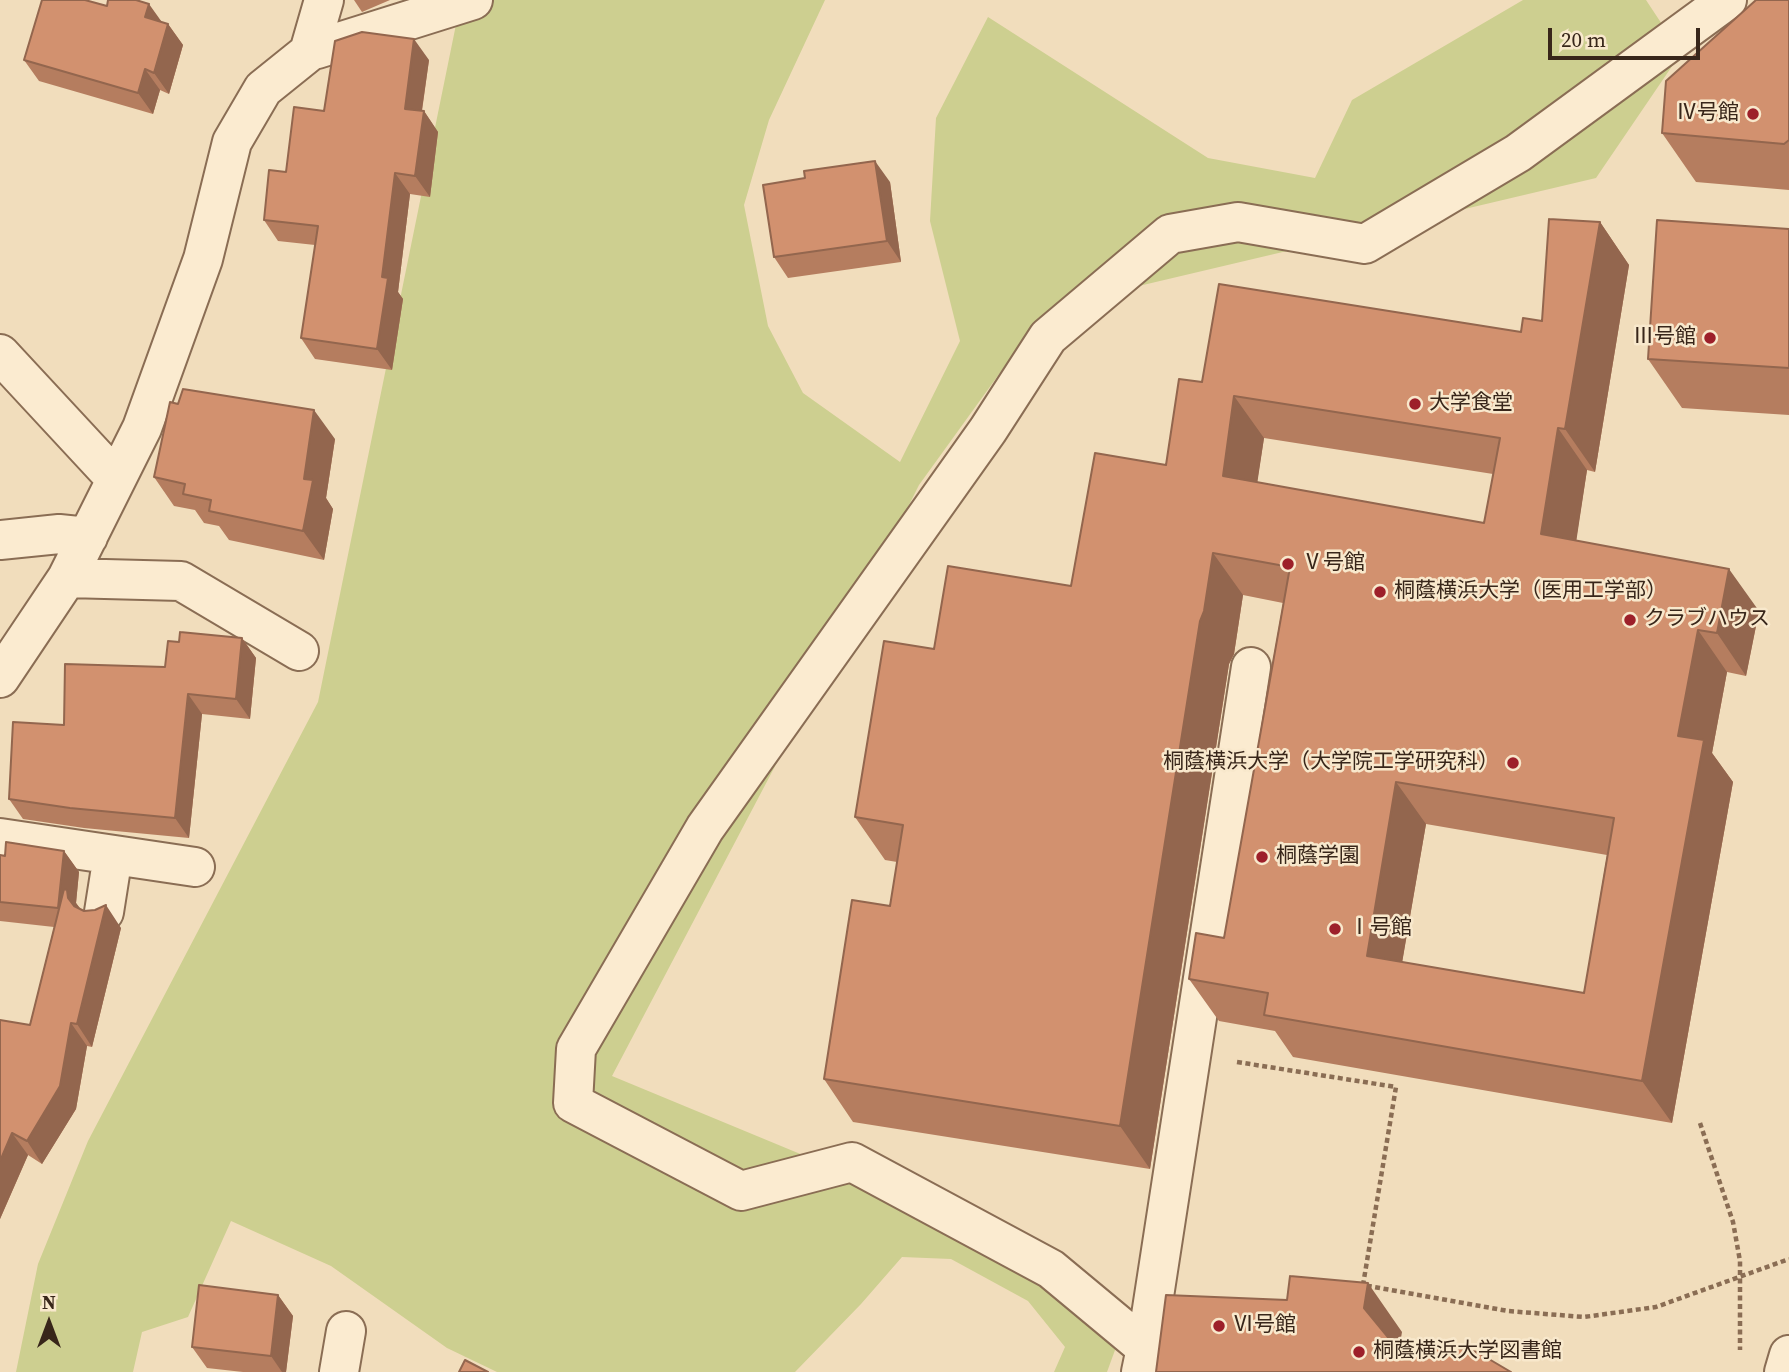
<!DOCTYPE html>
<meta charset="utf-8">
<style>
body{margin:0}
#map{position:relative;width:1789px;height:1372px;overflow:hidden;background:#f1ddbc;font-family:"Source Serif 4",serif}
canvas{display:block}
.north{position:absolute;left:14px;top:1288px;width:70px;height:70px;-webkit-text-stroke:5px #f8e8cc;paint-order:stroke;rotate:0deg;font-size:19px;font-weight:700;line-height:28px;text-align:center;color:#38261a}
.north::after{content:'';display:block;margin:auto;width:24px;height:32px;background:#38261a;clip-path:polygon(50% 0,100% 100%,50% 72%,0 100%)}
.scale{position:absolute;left:1548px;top:28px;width:152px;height:32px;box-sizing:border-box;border:4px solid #38261a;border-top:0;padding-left:9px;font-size:21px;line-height:24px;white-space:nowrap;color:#38261a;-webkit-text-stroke:5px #f8e8cc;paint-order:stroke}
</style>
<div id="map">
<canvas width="1789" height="1372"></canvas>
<div class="north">N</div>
<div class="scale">20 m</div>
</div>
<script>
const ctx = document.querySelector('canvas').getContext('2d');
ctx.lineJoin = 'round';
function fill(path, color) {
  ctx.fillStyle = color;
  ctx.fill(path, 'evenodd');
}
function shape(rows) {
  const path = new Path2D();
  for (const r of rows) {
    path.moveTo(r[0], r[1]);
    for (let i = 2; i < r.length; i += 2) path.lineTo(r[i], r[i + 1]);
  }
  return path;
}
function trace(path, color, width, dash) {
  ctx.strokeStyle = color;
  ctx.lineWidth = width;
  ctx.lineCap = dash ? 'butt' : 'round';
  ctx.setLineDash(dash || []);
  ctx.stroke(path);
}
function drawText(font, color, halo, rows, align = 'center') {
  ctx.font = font + ' "Source Serif 4","Noto Sans JP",serif';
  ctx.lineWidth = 5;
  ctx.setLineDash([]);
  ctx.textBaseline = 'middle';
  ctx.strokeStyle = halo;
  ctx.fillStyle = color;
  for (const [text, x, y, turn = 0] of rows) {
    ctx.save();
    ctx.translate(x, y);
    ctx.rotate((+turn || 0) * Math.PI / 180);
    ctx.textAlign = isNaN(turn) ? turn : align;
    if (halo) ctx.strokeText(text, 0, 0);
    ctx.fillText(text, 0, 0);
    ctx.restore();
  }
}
fill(shape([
 [461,0,825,0,769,120,744,205,768,326,803,393,900,462,960,341,930,221,936,118,988,17,1208,158,1315,178,1352,100,1523,0,1646,0,1681,53,1596,178,1088,298,1015,352,919,485,843,637,612,1076,1066,1264,1126,1320,1107,1372,1054,1372,1065,1347,1028,1301,951,1259,902,1257,861,1304,795,1372,497,1372,447,1348,331,1266,231,1221,188,1317,142,1332,133,1372,16,1372,38,1264,88,1141,318,702]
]), '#cdcf90');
const minor = shape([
 [317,49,473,0],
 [0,354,116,479],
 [0,540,59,534,88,537],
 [67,578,181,581,299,651],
 [0,678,67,578,142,428,203,259,232,142,263,89,309,52,324,0],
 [0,838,195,867],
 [104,912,113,855],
 [1146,1348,1251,667],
 [339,1372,346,1331],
 [1141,1372,1146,1348,1051,1269,852,1162,741,1191,573,1103,576,1049,705,828,988,430,1048,337,1170,234,1238,222,1365,244,1518,153,1727,0],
 [1784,1372,1789,1355]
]);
trace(minor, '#8a6d54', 42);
trace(shape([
 [1237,1062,1396,1087,1363,1285,1508,1311,1584,1317,1656,1307,1789,1259],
 [1700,1123,1733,1222,1740,1261,1740,1350]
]), '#8a6d54', 4.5, [5, 3.5]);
trace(minor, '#fbebd0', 38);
fill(shape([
 [354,0,390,0,362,12],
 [1789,0,1789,190,1696,182,1662,133],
 [162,22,168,24,183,45,169,94,160,90,153,114,39,81,24,60],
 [429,60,422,111,424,111,438,132,430,197,410,194,398,292,403,299,392,370,315,359,301,338,315,245,278,241,264,220,286,172],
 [890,182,901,262,788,278,774,257],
 [1600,222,1629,265,1595,472,1587,470,1576,540,1759,611,1746,676,1727,672,1712,753,1733,782,1672,1123,1293,1057,1275,1031,1219,1021,1189,979,1224,938,1283,603,1243,595,1234,654,1229,664,1150,1169,853,1122,824,1079,890,906,897,862,885,860,855,817,934,649,1071,586,1166,465,1202,382,1521,332,1542,321],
 [1264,438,1493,474,1484,523,1257,482],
 [1426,824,1607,855,1584,993,1402,962],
 [1789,229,1789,415,1682,408,1648,359],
 [335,439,326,498,333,509,324,560,229,540,219,526,204,523,195,510,174,506,154,477],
 [242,638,256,658,250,719,202,714,189,838,84,828,23,819,9,799,64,725,165,667,179,642],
 [64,851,79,872,76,903,80,909,121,928,92,1047,87,1046,76,1109,42,1164,28,1155,0,1219,0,1020,30,1025,54,927,0,921,0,855],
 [278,1295,293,1316,286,1372,243,1372,207,1368,192,1347]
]), '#b57d5f');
fill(shape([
 [149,4,164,25,145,17],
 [168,24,183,45,169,94,154,73],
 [414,39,429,60,419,130,405,109],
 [145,69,160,90,153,114,138,93],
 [424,111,438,132,430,197,415,176],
 [875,161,890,182,901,262,887,241],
 [395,173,410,194,398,292,403,299,392,370,377,349,382,277],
 [1600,222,1629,265,1595,472,1565,429],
 [1234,396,1264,438,1252,518,1223,476],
 [314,410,335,439,326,498,333,509,324,560,303,531,304,479],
 [1558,428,1587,470,1571,576,1541,534],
 [1213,553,1243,595,1234,654,1229,664,1150,1169,1120,1126,1200,621],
 [1729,569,1759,611,1746,676,1717,633],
 [1698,630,1727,672,1712,753,1733,782,1672,1123,1642,1081,1678,736],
 [242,638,256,658,250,719,236,699],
 [188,694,202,714,189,838,175,818],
 [1396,782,1426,824,1396,998,1367,956],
 [64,851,79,872,76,903,83,912,58,908],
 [106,905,121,928,92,1047,77,1024],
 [71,1023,87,1046,76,1109,42,1164,27,1141],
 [12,1133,28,1155,0,1219,0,1161],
 [1368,1283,1402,1332,1398,1356,1364,1308],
 [278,1295,293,1316,286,1372,282,1372,271,1356]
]), '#93664e');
const building = shape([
 [42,0,85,0,107,6,108,0,136,0,149,4,145,17,168,24,154,73,145,69,138,93,24,60,42,0],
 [1756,0,1789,0,1789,140,1784,144,1662,133,1666,81,1756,0],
 [362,32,414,39,405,109,424,111,415,176,395,173,382,277,388,278,377,349,301,338,318,226,264,220,269,170,286,172,294,107,324,111,335,41,362,32],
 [875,161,887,241,774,257,763,185,805,178,804,171,875,161],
 [1549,219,1600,222,1565,429,1558,428,1541,534,1729,569,1717,633,1698,630,1678,736,1704,740,1642,1081,1264,1015,1268,993,1189,979,1196,933,1224,938,1290,567,1213,553,1204,611,1200,621,1120,1126,824,1079,852,900,890,906,903,825,855,817,884,641,934,649,948,566,1071,586,1095,453,1166,465,1179,379,1202,382,1219,284,1521,332,1523,318,1542,321,1549,219],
 [1234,396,1500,438,1484,523,1223,476,1234,396],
 [1396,782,1614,818,1584,993,1367,956,1396,782],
 [1657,220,1789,229,1789,368,1648,359,1657,220],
 [183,389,314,410,304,479,313,480,303,531,209,511,211,500,183,494,185,484,154,477,170,402,178,404,183,389],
 [180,632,242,638,236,699,188,694,175,818,70,808,9,799,13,722,64,725,65,664,165,667,168,641,179,642,180,632],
 [6,842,64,851,58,908,0,902,0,855,5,856,6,842],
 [64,889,67,890,68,898,74,906,84,911,95,910,106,905,77,1024,71,1023,60,1086,27,1141,12,1133,0,1161,0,1020,30,1025,64,889],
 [1290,1276,1368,1283,1364,1308,1396,1347,1452,1347,1477,1352,1511,1372,1156,1372,1166,1295,1287,1300,1290,1276],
 [199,1285,278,1295,271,1356,192,1347,199,1285],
 [465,1360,488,1372,459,1372,465,1360]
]);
fill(building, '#d2916f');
trace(building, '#93664e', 2);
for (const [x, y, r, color] of [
 [1753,114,7,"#9d202a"],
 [1710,338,7,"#9d202a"],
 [1415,404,7,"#9d202a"],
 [1288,564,7,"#9d202a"],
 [1380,592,7,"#9d202a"],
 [1630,620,7,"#9d202a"],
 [1513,763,7,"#9d202a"],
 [1262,857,7,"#9d202a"],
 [1335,929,7,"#9d202a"],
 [1219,1326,7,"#9d202a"],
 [1359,1352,7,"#9d202a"]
]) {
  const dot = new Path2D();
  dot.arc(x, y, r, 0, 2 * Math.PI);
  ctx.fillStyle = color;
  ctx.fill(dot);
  trace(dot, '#f8e8cc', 2.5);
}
drawText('21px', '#38261a', '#f8e8cc', [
 ["Ⅳ号館",1739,114,"right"],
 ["Ⅲ号館",1696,338,"right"],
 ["大学食堂",1429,404],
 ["Ⅴ号館",1302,564],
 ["桐蔭横浜大学（医用工学部）",1394,592],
 ["クラブハウス",1644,620],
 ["桐蔭横浜大学（大学院工学研究科）",1499,763,"right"],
 ["桐蔭学園",1276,857],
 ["Ⅰ号館",1349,929],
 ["Ⅵ号館",1233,1326],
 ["桐蔭横浜大学図書館",1373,1352]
], 'left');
</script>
